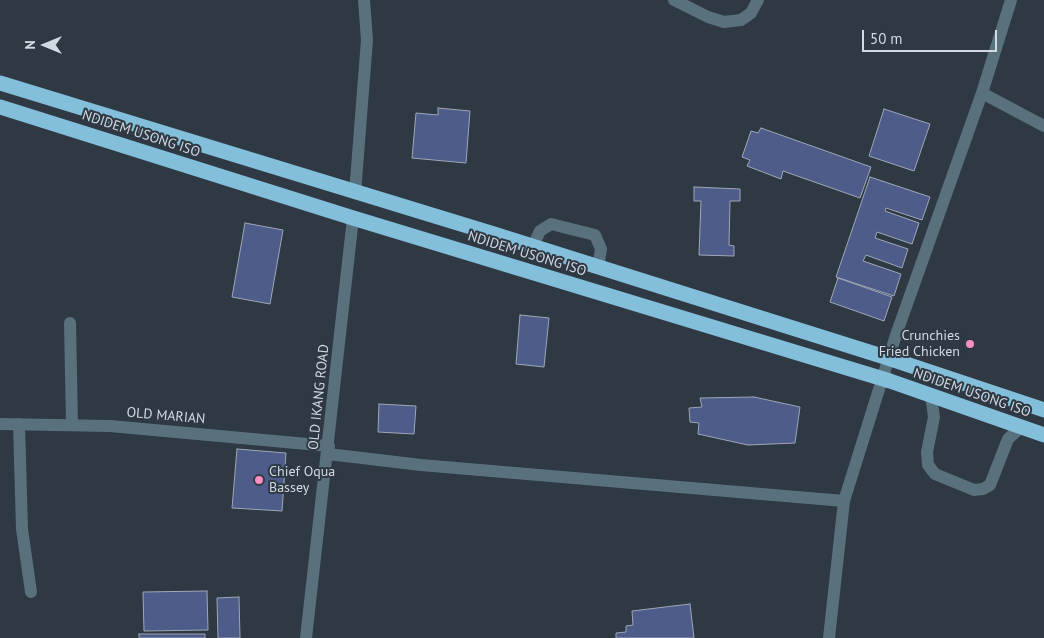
<!DOCTYPE html>
<style>
body{margin:0}
#map{position:relative;width:1044px;height:638px;overflow:hidden;background:#2e3944;font-family:"PT Sans",sans-serif}
canvas{display:block}
.north{position:absolute;left:20px;top:20px;width:50px;height:50px;-webkit-text-stroke:4px #2e3944;paint-order:stroke;rotate:270deg;font-size:14px;font-weight:700;line-height:20px;text-align:center;color:#d2d9e0}
.north::after{content:'';display:block;margin:auto;width:18px;height:22px;background:#d2d9e0;clip-path:polygon(50% 0,100% 100%,50% 72%,0 100%)}
.scale{position:absolute;left:862px;top:30px;width:135px;height:22px;box-sizing:border-box;border:2px solid #d2d9e0;border-top:0;padding-left:6px;font-size:15px;line-height:18px;white-space:nowrap;color:#d2d9e0;-webkit-text-stroke:4px #2e3944;paint-order:stroke}
</style>
<div id="map">
<canvas width="1044" height="638"></canvas>
<div class="north">N</div>
<div class="scale">50 m</div>
</div>
<script>
const ctx = document.querySelector('canvas').getContext('2d');
ctx.lineJoin = 'round';
function fill(path, color) {
  ctx.fillStyle = color;
  ctx.fill(path, 'evenodd');
}
function shape(rows) {
  const path = new Path2D();
  for (const r of rows) {
    path.moveTo(r[0], r[1]);
    for (let i = 2; i < r.length; i += 2) path.lineTo(r[i], r[i + 1]);
  }
  return path;
}
function trace(path, color, width, dash) {
  ctx.strokeStyle = color;
  ctx.lineWidth = width;
  ctx.lineCap = dash ? 'butt' : 'round';
  ctx.setLineDash(dash || []);
  ctx.stroke(path);
}
function drawText(font, color, halo, rows, align = 'center') {
  ctx.font = font + ' "PT Sans",sans-serif';
  ctx.lineWidth = 4;
  ctx.setLineDash([]);
  ctx.textBaseline = 'middle';
  ctx.strokeStyle = halo;
  ctx.fillStyle = color;
  for (const [text, x, y, turn = 0] of rows) {
    ctx.save();
    ctx.translate(x, y);
    ctx.rotate((+turn || 0) * Math.PI / 180);
    ctx.textAlign = isNaN(turn) ? turn : align;
    if (halo) ctx.strokeText(text, 0, 0);
    ctx.fillText(text, 0, 0);
    ctx.restore();
  }
}
const building = shape([
 [438,108,470,111,466,163,412,158,416,113,438,115,438,108],
 [884,109,930,124,914,171,869,156,884,109],
 [761,128,871,167,860,198,783,171,781,179,747,166,750,160,742,157,751,131,758,133,761,128],
 [870,177,930,197,922,220,886,208,885,211,919,223,912,244,877,232,875,238,908,249,902,268,866,255,863,261,901,274,894,296,836,277,870,177],
 [694,187,740,189,740,201,730,201,729,245,734,246,734,256,699,255,701,201,694,201,694,187],
 [245,223,283,230,270,304,232,297,245,223],
 [838,278,892,297,884,321,830,302,838,278],
 [520,315,549,318,544,367,516,364,520,315],
 [754,397,800,407,795,443,748,445,698,434,699,423,690,422,689,408,702,407,700,398,754,397],
 [379,404,416,406,414,434,378,432,379,404],
 [237,449,286,453,282,511,232,508,237,449],
 [207,591,208,630,144,631,143,592,207,591],
 [239,597,240,638,218,638,217,598,239,597],
 [690,604,694,638,616,638,616,633,626,632,626,626,633,625,632,611,690,604],
 [139,634,205,634,205,638,139,638,139,634]
]);
fill(building, '#4d5c88');
trace(building, '#a1a7b8', 1);
trace(shape([
 [674,0,708,17,724,22,741,20,751,13,758,0],
 [982,93,1044,126],
 [355,193,367,40,364,0],
 [533,246,540,231,551,224,595,235,601,249,598,267],
 [70,323,72,425],
 [931,396,934,417,927,452,928,465,935,474,974,490,983,489,990,485,1008,439,1021,427],
 [0,424,110,426,329,446],
 [19,424,22,529,31,592],
 [328,454,421,465,844,501],
 [306,638,353,218],
 [829,638,844,501,896,335,982,93,1011,0]
]), '#59717c', 12);
trace(shape([
 [0,83,497,235,888,358,1044,410],
 [0,107,353,218,890,381,1044,435]
]), '#83bfda', 15);
for (const [x, y, r, color] of [
 [970,344,5,"#fd8fc1"],
 [259,480,5,"#fd8fc1"]
]) {
  const dot = new Path2D();
  dot.arc(x, y, r, 0, 2 * Math.PI);
  ctx.fillStyle = color;
  ctx.fill(dot);
  trace(dot, '#2e3944', 2);
}
drawText('14px', '#d2d9e0', '#2e3944', [
 ["NDIDEM USONG ISO",141,134,18],
 ["NDIDEM USONG ISO",527,254,17],
 ["NDIDEM USONG ISO",972,393,19],
 ["OLD IKANG ROAD",319,397,-84],
 ["OLD MARIAN",166,416,5]
]);
drawText('14px', '#d2d9e0', '#2e3944', [
 ["Crunchies",960,336],
 ["Fried Chicken",960,352],
 ["Chief Oqua",269,472,"left"],
 ["Bassey",269,488,"left"]
], 'right');
</script>
